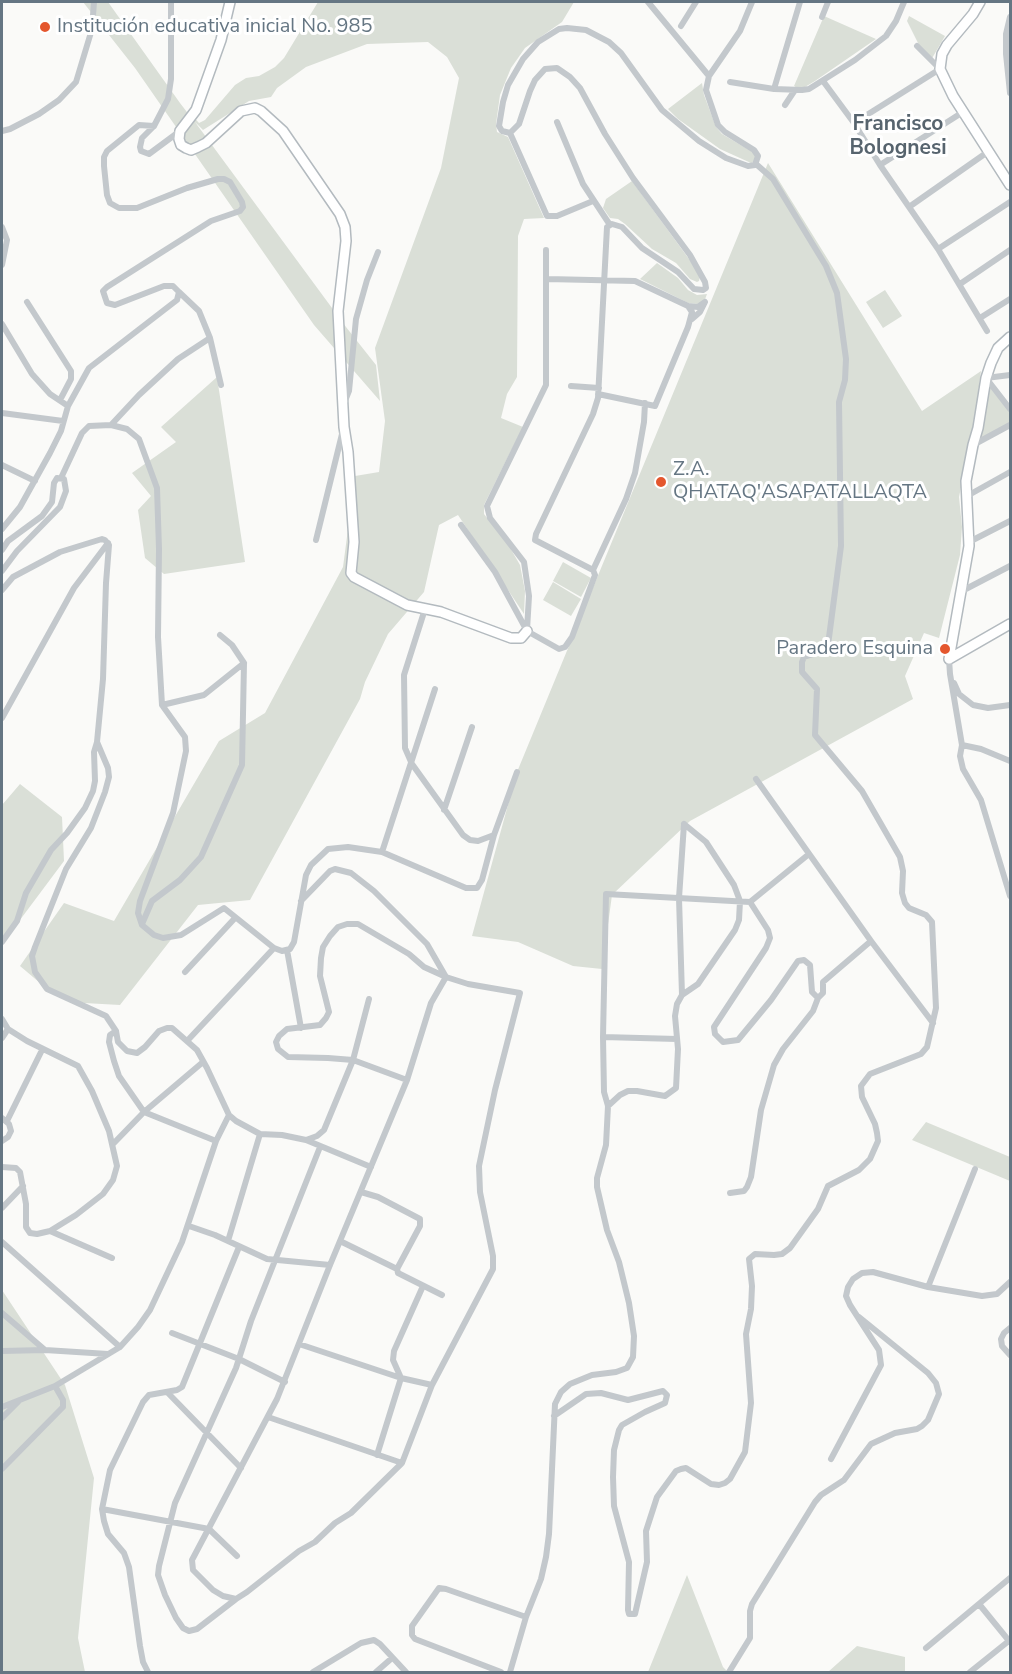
<!DOCTYPE html>
<meta charset="utf-8">
<style>
body{margin:0}
#map{position:relative;width:1012px;height:1674px;overflow:hidden;background:#fafaf8;font-family:"Nunito Sans",sans-serif}
canvas{display:block}
.frame{position:absolute;inset:0;border:3px solid #657683;pointer-events:none}
</style>
<div id="map">
<canvas width="1012" height="1674"></canvas>
<div class="frame"></div>
</div>
<script>
const ctx = document.querySelector('canvas').getContext('2d');
ctx.lineJoin = 'round';
function fill(path, color) {
  ctx.fillStyle = color;
  ctx.fill(path, 'evenodd');
}
function shape(rows) {
  const path = new Path2D();
  for (const r of rows) {
    path.moveTo(r[0], r[1]);
    for (let i = 2; i < r.length; i += 2) path.lineTo(r[i], r[i + 1]);
  }
  return path;
}
function trace(path, color, width, dash) {
  ctx.strokeStyle = color;
  ctx.lineWidth = width;
  ctx.lineCap = dash ? 'butt' : 'round';
  ctx.setLineDash(dash || []);
  ctx.stroke(path);
}
function drawText(font, color, halo, rows, align = 'center') {
  ctx.font = font + ' "Nunito Sans",sans-serif';
  ctx.lineWidth = 6;
  ctx.setLineDash([]);
  ctx.textBaseline = 'middle';
  ctx.strokeStyle = halo;
  ctx.fillStyle = color;
  for (const [text, x, y, turn = 0] of rows) {
    ctx.save();
    ctx.translate(x, y);
    ctx.rotate((+turn || 0) * Math.PI / 180);
    ctx.textAlign = isNaN(turn) ? turn : align;
    if (halo) ctx.strokeText(text, 0, 0);
    ctx.fillText(text, 0, 0);
    ctx.restore();
  }
}
fill(shape([
 [83,2,108,2,180,103,190,116,192,115,199,123,205,120,235,85,246,78,259,76,275,67,284,58,318,2,574,2,562,22,525,48,511,68,500,95,496,124,497,132,508,137,544,218,524,219,518,236,517,377,507,394,501,418,523,427,484,505,484,514,509,546,520,565,525,591,524,614,458,515,439,525,424,592,388,634,365,682,360,699,250,900,198,905,120,1005,84,1003,46,988,20,966,64,903,114,921,219,741,265,713,343,567,355,476,379,472,385,421,375,348,441,168,459,78,447,57,428,42,367,44,306,67,277,88,271,97,249,101,203,130,195,122,346,327,376,365,380,401,314,325,135,68],
 [824,16,876,39,815,81,805,87,797,88,794,86],
 [909,16,945,36,931,60,923,53,907,21],
 [702,83,704,95,716,127,722,134,756,154,756,162,751,163,720,149,678,119,668,109],
 [768,163,922,411,981,371,974,424,959,497,962,527,960,555,939,638,924,633,905,676,913,699,690,821,612,895,602,969,573,966,518,942,472,936,517,772],
 [632,181,697,270,700,277,699,281,697,282,690,279,676,263,652,249,625,224,618,219,610,218,603,208,606,199],
 [657,263,678,278,688,290,697,295,707,294,704,302,697,304,688,303,640,279],
 [885,290,902,316,883,328,866,302],
 [217,377,245,562,164,574,145,558,138,510,151,496,132,473,176,442,161,427],
 [986,378,1010,409,1010,425,973,445],
 [563,562,591,578,581,597,553,581],
 [553,582,581,599,571,616,543,600],
 [20,784,62,817,64,861,2,944,2,805],
 [926,1122,1010,1157,1010,1181,912,1140],
 [2,1290,65,1385,94,1478,78,1638,85,1672,2,1672],
 [687,1575,723,1667,728,1672,648,1672],
 [857,1646,905,1657,905,1672,828,1672]
]), '#dadfd7');
const secondary = shape([
 [230,2,221,40,196,110,180,131,179,139,181,145,186,148,191,150,198,147,206,143,241,111,255,108,261,111,283,131,340,214,345,227,346,241,338,311,344,427,348,452,354,542,351,573,354,577,407,605,441,612,511,638,521,638,527,631],
 [980,2,973,14,947,45,942,54,940,69,953,96,1010,185],
 [949,659,969,546,966,481,973,445,978,428,986,378,991,363,998,348,1010,337],
 [949,659,1010,624]
]);
trace(secondary, '#b3babf', 12);
trace(shape([
 [171,2,171,79,168,99,154,126,142,138,140,147,141,151,149,154,180,131],
 [648,2,709,76],
 [822,17,828,2],
 [1010,17,1006,34,1006,54,1010,93],
 [681,26,696,2],
 [823,81,854,123,880,165,938,249,987,331],
 [730,82,774,89,802,90,809,89,855,60,886,36,896,21,904,2],
 [774,89,800,2],
 [785,105,795,90],
 [557,122,583,184,610,225],
 [854,123,940,69,917,46],
 [2,131,10,129,39,114,59,100,76,82,92,29,94,2],
 [510,133,547,216,557,216,593,201],
 [880,165,963,112],
 [909,207,989,151],
 [2,227,7,240,2,265],
 [938,249,1010,202],
 [547,279,635,281,688,306,692,312,688,327,655,406,598,394],
 [960,284,1010,250],
 [27,302,71,371,71,379,60,400],
 [688,306,698,307,705,302,700,312,692,319],
 [980,318,1010,299],
 [2,324,32,374,50,394,68,406,89,368,177,300,179,292,173,286,164,286,115,305,107,303,103,291,107,287,211,221,240,211,243,207,242,202,230,182,224,179,218,179,187,188,137,208,119,208,110,203,107,195,104,166,104,157,107,151,139,125,154,126],
 [210,338,221,385],
 [986,378,1010,409],
 [986,378,1010,375],
 [571,386,599,388],
 [345,401,349,391,356,319,367,280,378,252],
 [2,413,63,421],
 [111,425,139,395,178,359,210,338,199,311,179,292],
 [973,445,1010,425],
 [2,465,35,481],
 [61,478,82,433,89,426,111,425,127,429,139,439,157,488,159,549,158,637,162,705,185,737,186,751,173,813,140,901,138,913,142,925,154,935,163,938,181,935,224,908,274,948,282,951,290,949,294,942,306,875,311,865,328,849,348,847,382,852,466,888,477,888,482,880,494,835,517,772],
 [967,496,1010,472],
 [461,525,495,572,527,631,559,649,565,647,572,637,595,575,593,570,626,499,635,473,644,422,645,403],
 [2,529,20,507,50,453,61,431,68,406],
 [316,540,343,430],
 [969,542,1010,521],
 [2,550,8,541,42,516,52,502,54,483,57,478,64,479,66,491,60,507,17,551,2,571],
 [593,570,535,540,536,534,593,414,598,398,607,227,612,224,622,227,642,248,678,272,694,289,703,290,706,288,705,282,690,255,633,178,605,134,580,88,570,77,557,68,545,69,535,80,530,91,519,124,510,133,502,131,499,126,503,102,508,85,523,59,538,42,559,29,567,28,586,30,609,42,621,53,662,110,699,141,726,158,748,166,755,165,758,156,754,150,725,132,718,125,706,90,709,76,740,31,752,2],
 [2,590,13,577,60,552,102,539,105,540,109,545,106,583,103,679,97,742,108,768,109,777,105,792,91,828,66,869,35,947,32,956,35,972,47,989,106,1016,116,1031,118,1042,127,1051,137,1053,145,1047,159,1031,167,1028,172,1028,197,1050,207,1068,229,1115,236,1121,260,1134,282,1135,306,1140,317,1136,324,1130,353,1060,328,1058,288,1057,278,1049,276,1042,279,1036,287,1029,320,1025,326,1018,329,1012,320,976,321,958,323,947,330,936,338,927,347,924,358,924,409,954,424,967,446,977,427,944,374,891,351,873,335,869,330,871,301,901],
 [962,591,1010,566],
 [425,609,404,675,405,748,412,764,463,835,470,840,478,841,494,835],
 [527,630,529,596,524,562,490,518,487,506,546,385,546,250],
 [949,659,950,674,962,745,960,756,963,769,981,800,1010,896],
 [954,683,959,694,973,705,988,708,1010,705],
 [162,705,204,695,244,663],
 [2,718,74,588,108,543],
 [962,745,981,749,1010,761],
 [756,779,871,941,933,1023],
 [444,810,472,727],
 [382,852,435,689],
 [750,902,768,930,770,938,766,948,714,1027,715,1034,723,1042,738,1040,771,1000,798,961,804,960,810,965,812,992,818,998,823,993,823,982,871,941],
 [142,924,152,901,180,880,201,857,242,765,244,663,232,645,220,635],
 [2,942,17,921,26,893,51,850,67,833,85,808,93,791,95,781,94,752,97,742],
 [287,950,301,1028],
 [185,972,235,918],
 [446,977,468,984,520,993,495,1090,479,1166,480,1192,493,1256,493,1269,432,1385,402,1463,351,1513,335,1523,315,1542,299,1551,247,1592,236,1599,223,1596,213,1590,193,1570,192,1560,277,1399,330,1265,407,1080,431,1003,446,977],
 [682,995,679,898,684,824],
 [369,999,353,1060,407,1080],
 [2,1019,8,1029,27,1041,78,1066,92,1091,109,1131,117,1166,113,1180,103,1194,76,1215,50,1231,37,1234,30,1233,26,1227,26,1204,20,1172,16,1168,2,1167],
 [116,1031,110,1035,109,1042,114,1061,119,1076,144,1112,216,1141],
 [603,1037,677,1039],
 [2,1038,8,1029],
 [188,1040,274,948],
 [608,1106,620,1095,628,1091,637,1091,665,1096,676,1088,678,1049,675,1016,677,1004,682,995,698,984,735,930,739,920,740,901,734,885,706,842,684,824],
 [2,1118,9,1124,11,1131,8,1137,2,1141],
 [7,1121,42,1050],
 [306,1140,371,1167],
 [113,1144,144,1112,203,1062],
 [361,1192,378,1197,420,1219,420,1226,397,1269,398,1273,442,1295],
 [730,1193,744,1191,747,1187,751,1177,761,1110,774,1065,783,1049,813,1011,818,998],
 [2,1208,23,1186],
 [189,1226,215,1235,267,1259,330,1265],
 [50,1231,112,1258],
 [228,1241,260,1134],
 [340,1241,397,1269],
 [2,1242,120,1347],
 [423,1286,394,1351,393,1360,401,1378,432,1385],
 [928,1287,975,1169],
 [2,1313,45,1350],
 [1010,1328,1004,1333,1001,1339,1002,1346,1010,1355],
 [172,1333,239,1359,285,1382],
 [299,1344,401,1378,377,1455],
 [2,1351,45,1350,108,1354],
 [167,1392,241,1468],
 [2,1407,55,1386,120,1347,138,1327,150,1310,182,1242,216,1141,229,1115],
 [554,1416,586,1394,601,1393,628,1400,663,1391,667,1395,665,1403,645,1412,622,1425,619,1430,614,1450,613,1477,614,1506,629,1562,628,1610,629,1614,635,1614,647,1562,646,1531,657,1497,676,1471,681,1469,686,1468,711,1484,719,1485,725,1483,730,1479,745,1452,751,1403,746,1334,751,1309,752,1286,749,1259,755,1254,774,1255,782,1254,790,1248,818,1209,828,1186,859,1170,870,1159,878,1141,877,1133,875,1124,862,1097,861,1086,870,1074,921,1054,927,1047,936,1008,932,922,926,915,909,908,905,903,902,893,903,871,900,857,862,791,815,735,817,689,802,672,802,662,804,657,823,651,828,645,841,546,839,402,845,380,846,359,837,293,826,266,773,179,756,164],
 [268,1417,402,1463],
 [2,1418,18,1402],
 [831,1459,881,1365,879,1350,850,1305,846,1296,848,1287,853,1279,862,1273,873,1272,928,1287,982,1296,997,1294,1010,1282],
 [2,1469,63,1407,63,1400,55,1386],
 [102,1509,209,1529,237,1556],
 [236,1599,197,1629,189,1631,183,1628,176,1618,165,1595,158,1575,159,1566,175,1503,236,1368,251,1321,320,1147],
 [979,1604,1010,1642],
 [926,1648,1010,1578],
 [148,1672,143,1662,140,1646,129,1567,124,1553,108,1534,104,1521,102,1509,110,1470,143,1402,149,1395,177,1390,182,1387,239,1247],
 [313,1672,361,1643,374,1640,380,1644,406,1672],
 [376,1672,392,1658],
 [501,1672,415,1639,412,1635,412,1626,439,1588,446,1589,526,1617],
 [510,1672,526,1617,541,1579,546,1557,549,1534,555,1404,561,1392,570,1384,592,1375,616,1372,627,1368,633,1357,634,1336,629,1303,619,1262,607,1230,597,1187,597,1178,606,1145,608,1106,604,1092,603,1037,606,894,750,902,809,854],
 [729,1672,750,1638,750,1611,752,1604,815,1502,821,1495,844,1480,871,1444,895,1433,917,1429,922,1426,928,1420,939,1394,936,1383,928,1373,859,1317],
 [970,1672,1010,1640]
]), '#c3c8cc', 6);
trace(secondary, '#fff', 9);
for (const [x, y, r, color] of [
 [45,27,6,"#e4572e"],
 [661,482,6,"#e4572e"],
 [945,649,6,"#e4572e"]
]) {
  const dot = new Path2D();
  dot.arc(x, y, r, 0, 2 * Math.PI);
  ctx.fillStyle = color;
  ctx.fill(dot);
  trace(dot, '#fff', 2);
}
drawText('20px', '#657683', '#fff', [
 ["Institución educativa inicial No. 985",57,27],
 ["Z.A.",673,470],
 ["QHATAQ'ASAPATALLAQTA",673,493],
 ["Paradero Esquina",933,649,"right"]
], 'left');
drawText('bold 21px', '#57646e', '#fff', [
 ["Francisco",898,125],
 ["Bolognesi",898,149]
]);
</script>
